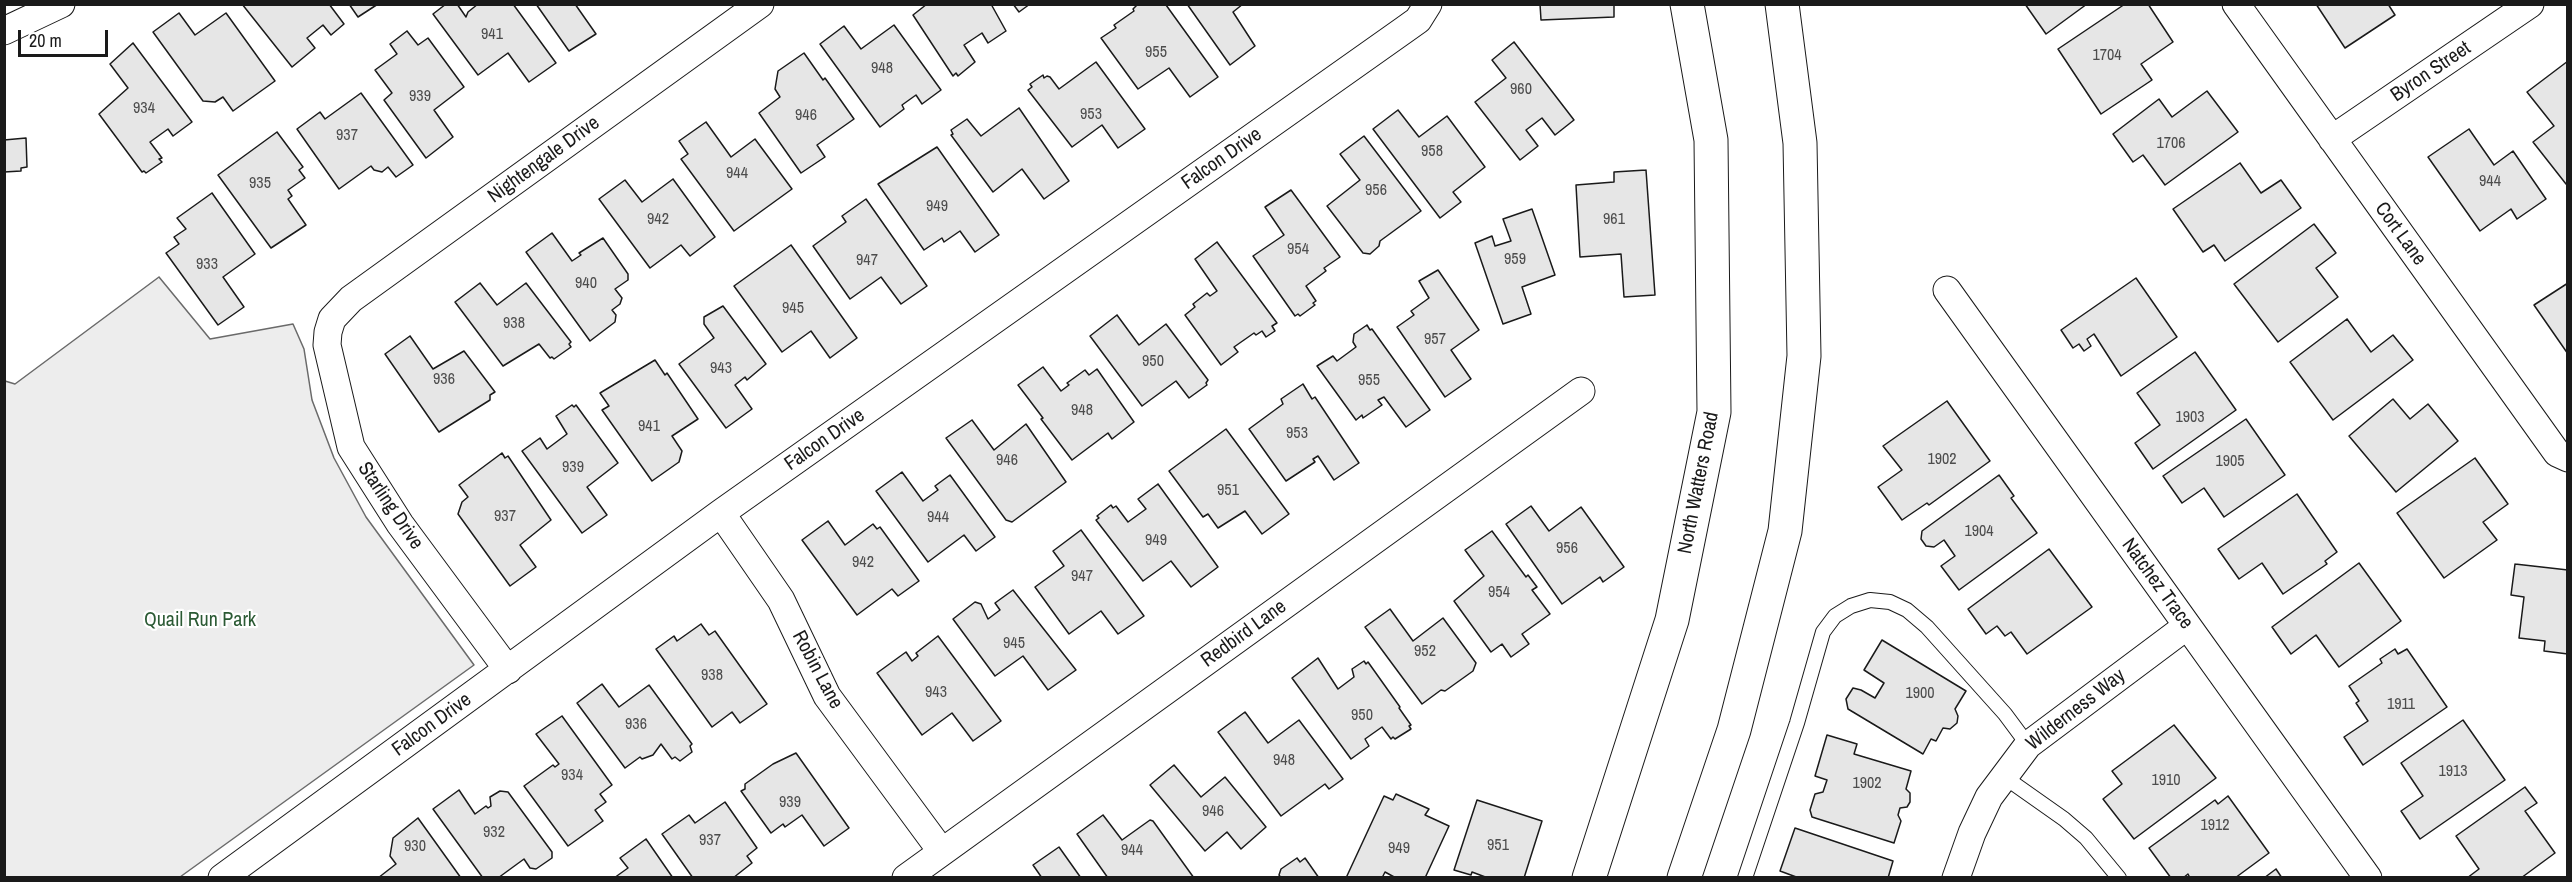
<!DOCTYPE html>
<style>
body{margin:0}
#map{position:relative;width:2572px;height:882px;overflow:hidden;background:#fff;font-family:"Archivo Narrow",sans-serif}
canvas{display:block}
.frame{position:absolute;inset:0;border:6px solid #1a1a1a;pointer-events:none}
.scale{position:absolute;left:18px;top:30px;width:90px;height:27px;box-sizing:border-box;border:3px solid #1a1a1a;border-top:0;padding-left:8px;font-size:18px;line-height:21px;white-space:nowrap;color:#1a1a1a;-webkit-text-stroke:4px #fff;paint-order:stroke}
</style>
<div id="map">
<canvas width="2572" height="882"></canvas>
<div class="frame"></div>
<div class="scale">20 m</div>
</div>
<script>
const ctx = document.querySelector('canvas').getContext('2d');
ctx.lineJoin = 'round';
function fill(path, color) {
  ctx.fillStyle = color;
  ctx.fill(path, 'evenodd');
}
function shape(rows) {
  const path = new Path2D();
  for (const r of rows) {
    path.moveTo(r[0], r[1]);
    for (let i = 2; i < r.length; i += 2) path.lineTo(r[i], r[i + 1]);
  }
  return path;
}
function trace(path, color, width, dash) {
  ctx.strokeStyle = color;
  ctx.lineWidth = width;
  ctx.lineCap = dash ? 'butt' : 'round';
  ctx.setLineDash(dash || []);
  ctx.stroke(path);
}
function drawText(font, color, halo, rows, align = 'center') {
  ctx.font = font + ' "Archivo Narrow",sans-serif';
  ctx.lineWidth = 4.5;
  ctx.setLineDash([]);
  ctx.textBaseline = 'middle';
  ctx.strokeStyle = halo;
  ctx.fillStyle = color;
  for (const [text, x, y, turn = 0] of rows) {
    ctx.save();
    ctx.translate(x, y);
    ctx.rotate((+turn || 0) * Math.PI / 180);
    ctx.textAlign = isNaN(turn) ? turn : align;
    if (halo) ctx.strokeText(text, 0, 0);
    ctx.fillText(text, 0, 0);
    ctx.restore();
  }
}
const built = shape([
 [159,277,210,339,293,324,304,349,312,400,334,458,366,517,474,665,180,877,5,877,5,381,15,384,159,277]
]);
fill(built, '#ededed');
trace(built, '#6a6a6a', 1.5);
const building = shape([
 [242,4,329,4,344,24,331,35,323,25,307,38,315,48,292,67,242,4],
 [349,4,378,4,358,17,349,4],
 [446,4,457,4,466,17,468,12,478,4,513,4,556,63,529,82,508,53,478,75,433,14,446,4],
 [536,4,575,4,596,34,569,51,536,4],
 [991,4,1006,31,988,43,982,33,964,45,975,62,958,76,956,73,953,76,913,15,927,4,991,4],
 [1013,4,1030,4,1019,12,1013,4],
 [1138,4,1166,5,1218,77,1190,97,1169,68,1138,89,1101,38,1116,28,1114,25,1134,11,1133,9,1138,4],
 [1187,4,1243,4,1233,12,1255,46,1230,65,1187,4],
 [1540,4,1614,4,1614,17,1541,20,1540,4],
 [2025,4,2087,4,2046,34,2025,4],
 [2125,4,2148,4,2173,42,2141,64,2152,80,2101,114,2058,49,2125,4],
 [2316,4,2388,4,2395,15,2345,48,2316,4],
 [179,13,195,35,226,13,275,81,233,111,223,97,215,102,203,101,153,32,179,13],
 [894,25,941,90,922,104,916,95,902,105,904,109,880,127,820,44,844,26,861,49,894,25],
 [407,31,418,45,428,38,464,87,434,110,453,137,426,158,384,100,392,93,375,70,397,54,390,44,407,31],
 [1514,42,1574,120,1555,135,1542,118,1526,130,1538,146,1520,160,1475,102,1506,78,1492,60,1514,42],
 [133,43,192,122,173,136,168,129,150,142,162,158,159,159,162,162,146,173,144,171,142,172,99,114,128,88,110,64,133,43],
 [804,53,823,80,825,78,854,119,817,145,825,157,801,173,759,113,780,97,775,89,778,71,804,53],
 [2568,61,2568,183,2566,184,2533,142,2554,126,2527,92,2568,61],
 [1096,62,1145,129,1118,148,1102,125,1072,147,1028,90,1032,87,1030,84,1043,75,1044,78,1047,76,1050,77,1059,89,1096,62],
 [2207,91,2238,132,2165,185,2143,155,2133,162,2113,134,2159,99,2172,117,2207,91],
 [361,93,413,165,396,177,388,167,382,172,374,170,371,166,339,189,297,129,320,112,325,119,361,93],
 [1019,108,1069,181,1044,199,1022,169,993,192,951,135,953,134,951,130,967,119,981,136,1019,108],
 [1398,110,1419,137,1447,116,1485,167,1453,192,1461,202,1440,218,1373,129,1398,110],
 [706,122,731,157,755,139,792,189,734,231,681,159,688,154,679,141,706,122],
 [2469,129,2494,165,2513,151,2546,199,2517,219,2511,209,2480,231,2428,157,2469,129],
 [277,132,303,167,299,170,305,178,288,190,292,196,288,199,306,225,271,248,218,175,277,132],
 [1364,136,1421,211,1380,241,1379,246,1370,254,1363,253,1327,206,1360,180,1340,154,1364,136],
 [26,138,27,167,21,168,21,171,4,172,4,140,26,138],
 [937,147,999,235,975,252,960,231,944,242,942,238,924,250,878,184,937,147],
 [2240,163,2261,193,2281,180,2301,208,2225,261,2214,245,2203,252,2173,209,2240,163],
 [1646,170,1655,295,1624,297,1621,254,1580,257,1576,185,1614,182,1614,172,1646,170],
 [673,179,715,237,690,256,681,245,650,268,599,199,625,180,642,202,673,179],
 [1291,190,1340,257,1324,268,1326,271,1306,286,1316,301,1313,303,1315,305,1300,316,1298,314,1295,316,1253,256,1284,235,1265,207,1291,190],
 [212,193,255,254,223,277,244,307,218,325,166,253,179,244,174,237,186,229,177,218,212,193],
 [866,199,927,286,901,304,881,277,850,299,813,246,846,222,842,216,866,199],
 [1532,209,1555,275,1522,287,1531,314,1503,324,1475,243,1492,236,1495,246,1511,241,1503,219,1532,209],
 [2314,224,2336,253,2316,268,2338,297,2278,342,2234,284,2314,224],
 [552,233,572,261,581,255,579,253,603,238,628,274,628,280,615,289,622,298,620,304,612,310,616,315,615,322,590,341,526,252,552,233],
 [1217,242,1277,323,1272,326,1275,331,1266,337,1262,331,1256,335,1254,333,1234,347,1238,352,1221,365,1185,315,1195,307,1193,304,1207,293,1210,296,1217,291,1195,259,1217,242],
 [791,245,857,338,830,358,811,331,782,352,734,286,791,245],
 [1438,270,1479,330,1451,350,1471,379,1445,397,1397,327,1414,315,1411,311,1429,298,1419,281,1438,270],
 [2136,278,2177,337,2121,376,2094,334,2087,339,2091,346,2084,351,2079,344,2073,348,2061,330,2136,278],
 [480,283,497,305,526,283,571,342,569,344,571,347,554,359,552,357,550,358,539,344,503,366,455,302,480,283],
 [2568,283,2568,354,2534,305,2568,283],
 [723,306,766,364,747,380,745,377,735,385,752,409,726,428,679,364,714,338,704,324,704,317,723,306],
 [1117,315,1139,345,1166,324,1208,380,1206,383,1207,385,1189,398,1176,381,1142,406,1090,336,1117,315],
 [2347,319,2371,352,2393,335,2413,360,2333,420,2290,362,2347,319],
 [1367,325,1370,330,1372,329,1430,410,1406,427,1384,397,1378,400,1382,405,1363,418,1362,415,1356,420,1317,366,1333,356,1337,361,1356,347,1353,342,1354,334,1367,325],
 [410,336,433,369,464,351,495,392,490,395,490,400,439,432,385,354,410,336],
 [2195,352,2236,410,2153,469,2135,443,2160,425,2137,393,2195,352],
 [655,360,665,375,667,373,698,419,672,436,682,451,679,462,652,481,602,410,609,406,600,393,655,360],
 [1043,367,1061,391,1069,385,1067,383,1085,370,1089,375,1097,369,1134,422,1112,439,1108,433,1072,460,1041,419,1043,418,1018,385,1043,367],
 [1303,384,1312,399,1315,397,1359,463,1334,480,1318,456,1313,459,1315,462,1286,481,1249,429,1283,404,1281,399,1303,384],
 [2393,399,2410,419,2428,404,2458,441,2396,492,2349,436,2393,399],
 [1947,401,1990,461,1929,505,1927,503,1902,520,1878,487,1902,470,1883,446,1947,401],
 [572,405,574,407,576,405,618,463,587,487,607,515,582,533,522,451,540,438,547,449,567,434,556,416,572,405],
 [2246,419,2285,475,2224,517,2204,488,2182,503,2163,476,2246,419],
 [972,420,994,450,1026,424,1066,482,1012,522,1006,520,946,438,972,420],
 [1226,429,1289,514,1262,534,1245,511,1218,528,1208,514,1203,517,1169,471,1226,429],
 [502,453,505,458,508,456,551,520,520,545,536,567,510,586,458,514,462,502,468,497,459,485,502,453],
 [2475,458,2508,504,2483,522,2497,540,2444,578,2397,513,2475,458],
 [902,472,923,501,938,490,935,486,950,475,995,537,976,551,964,535,928,562,876,491,902,472],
 [1999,475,2014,496,2011,498,2037,533,1959,590,1941,566,1955,556,1944,540,1934,547,1926,546,1921,539,1922,531,1999,475],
 [1158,484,1218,567,1191,587,1171,561,1143,581,1096,520,1099,518,1097,516,1111,505,1113,508,1116,506,1128,522,1146,509,1138,499,1158,484],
 [2297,494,2337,552,2325,561,2327,564,2283,594,2262,563,2239,579,2218,549,2297,494],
 [1531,506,1549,531,1581,507,1624,567,1603,582,1600,577,1562,604,1506,524,1531,506],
 [828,521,845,545,873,524,877,529,880,527,919,581,898,596,892,589,857,615,802,540,828,521],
 [1081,530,1144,616,1118,634,1101,611,1069,634,1035,587,1064,566,1053,551,1081,530],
 [1492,531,1526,577,1528,575,1537,587,1532,590,1550,614,1522,634,1529,644,1511,657,1502,644,1491,652,1454,601,1484,576,1465,550,1492,531],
 [2049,549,2092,607,2027,654,2011,632,2005,636,1997,626,1986,634,1968,609,2049,549],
 [2359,563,2401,621,2339,667,2316,635,2291,654,2272,627,2359,563],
 [2515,564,2568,570,2568,654,2544,651,2545,641,2519,638,2524,597,2511,595,2515,564],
 [1013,590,1076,670,1048,690,1023,656,995,676,953,619,975,602,981,604,988,619,1000,610,995,603,1013,590],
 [1390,609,1413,641,1443,618,1476,663,1473,671,1445,691,1441,690,1422,704,1365,627,1390,609],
 [701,624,709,635,715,631,767,704,740,723,732,712,712,727,656,649,674,636,677,641,701,624],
 [938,636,1001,721,973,741,952,713,922,735,877,673,906,652,912,661,918,656,916,653,938,636],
 [1882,640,1966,691,1955,709,1958,716,1957,723,1950,729,1943,728,1936,741,1931,739,1923,754,1848,709,1846,699,1853,688,1861,690,1875,698,1884,683,1864,670,1882,640],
 [2395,649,2398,654,2407,649,2447,707,2363,765,2344,737,2368,721,2356,703,2359,701,2349,686,2382,663,2380,659,2395,649],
 [1318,658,1338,689,1354,677,1352,669,1364,661,1366,664,1368,662,1400,707,1399,708,1411,725,1409,726,1411,729,1395,739,1393,737,1391,739,1382,727,1365,739,1369,746,1351,759,1292,678,1318,658],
 [602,684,619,707,649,685,692,744,690,746,692,752,680,761,675,757,672,759,661,744,653,755,642,759,640,757,625,768,577,703,602,684],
 [1245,712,1268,743,1299,720,1343,779,1329,789,1325,784,1281,816,1218,732,1245,712],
 [562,716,612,785,600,794,606,802,595,810,603,821,568,846,524,786,553,765,555,767,559,764,536,734,562,716],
 [2463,720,2505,780,2420,839,2401,811,2423,796,2401,763,2463,720],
 [2174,725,2216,778,2134,839,2103,799,2122,784,2112,771,2174,725],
 [1827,735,1857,744,1854,754,1911,771,1906,789,1910,793,1910,802,1907,807,1900,808,1898,815,1901,821,1894,843,1812,817,1810,810,1815,794,1823,792,1827,780,1815,776,1827,735],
 [796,753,849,828,824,846,802,815,785,827,783,824,771,833,741,791,745,789,745,784,773,764,796,753],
 [1174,765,1201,797,1225,777,1266,827,1241,849,1227,832,1205,851,1150,785,1174,765],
 [2525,787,2537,803,2525,811,2555,853,2521,878,2467,878,2479,869,2456,836,2525,787],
 [459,790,475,814,486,806,488,808,491,806,490,797,500,791,508,792,552,852,552,858,536,869,530,868,524,859,498,878,483,878,433,809,459,790],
 [1396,794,1429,809,1425,815,1449,826,1425,878,1396,878,1385,872,1382,878,1346,878,1384,796,1393,800,1396,794],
 [2228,796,2269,853,2235,878,2190,878,2188,874,2183,878,2171,878,2149,848,2215,800,2218,804,2228,796],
 [1477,800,1542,821,1524,878,1488,878,1472,872,1471,875,1454,870,1477,800],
 [725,802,757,848,747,856,752,863,733,878,693,878,662,834,689,815,695,823,725,802],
 [1103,815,1122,840,1150,820,1153,821,1194,878,1108,878,1077,834,1103,815],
 [418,818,461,878,378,878,396,864,390,856,393,838,418,818],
 [1795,828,1893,861,1888,878,1799,878,1780,871,1795,828],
 [646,839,673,878,614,878,628,868,620,858,646,839],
 [1059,847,1081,878,1042,878,1033,865,1059,847],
 [1297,858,1300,862,1305,858,1319,878,1281,878,1279,875,1281,869,1297,858],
 [2276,869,2282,878,2264,878,2276,869]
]);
fill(building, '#e6e6e6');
trace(building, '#1a1a1a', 1.5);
const lane = shape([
 [2003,776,2064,819,2086,838,2119,878],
 [1745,878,1797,723,1823,632,1835,616,1851,606,1870,600,1890,602,1907,610,1927,627,2005,714,2028,745]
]);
const street = shape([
 [2236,4,2557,453,2568,458],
 [4,31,61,4],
 [2332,139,2530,4],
 [1947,290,2368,878],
 [721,513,781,600,827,696,942,852],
 [508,670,400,524,351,447,327,345,328,332,332,319,351,299,760,4],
 [222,878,721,513,1404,30,1418,20,1428,4],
 [906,878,1581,391],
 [1956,878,1972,833,1989,797,2028,745,2187,626]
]);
const secondary = shape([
 [1589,878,1672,620,1714,412,1711,140,1687,4],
 [1684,878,1734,730,1785,531,1804,356,1800,143,1782,4]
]);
trace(lane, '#1a1a1a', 16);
trace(street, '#1a1a1a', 29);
trace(secondary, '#1a1a1a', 35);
trace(lane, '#fff', 14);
trace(street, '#fff', 27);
trace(secondary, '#fff', 33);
drawText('16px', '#4d4d4d', null, [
 ["941",492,35],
 ["955",1156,53],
 ["1704",2107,56],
 ["948",882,69],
 ["960",1521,90],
 ["939",420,97],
 ["934",144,109],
 ["953",1091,115],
 ["946",806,116],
 ["937",347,136],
 ["1706",2171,144],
 ["958",1432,152],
 ["944",737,174],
 ["944",2490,182],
 ["935",260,184],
 ["956",1376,191],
 ["949",937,207],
 ["942",658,220],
 ["961",1614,220],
 ["954",1298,250],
 ["959",1515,260],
 ["947",867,261],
 ["933",207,265],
 ["940",586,284],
 ["945",793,309],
 ["938",514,324],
 ["957",1435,340],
 ["950",1153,362],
 ["943",721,369],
 ["936",444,380],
 ["955",1369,381],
 ["948",1082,411],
 ["1903",2190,418],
 ["941",649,427],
 ["953",1297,434],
 ["1902",1942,460],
 ["946",1007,461],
 ["1905",2230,462],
 ["939",573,468],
 ["951",1228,491],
 ["937",505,517],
 ["944",938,518],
 ["1904",1979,532],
 ["949",1156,541],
 ["956",1567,549],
 ["942",863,563],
 ["947",1082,577],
 ["954",1499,593],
 ["945",1014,644],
 ["952",1425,652],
 ["938",712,676],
 ["943",936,693],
 ["1900",1920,694],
 ["1911",2401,705],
 ["950",1362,716],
 ["936",636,725],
 ["948",1284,761],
 ["1913",2453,772],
 ["934",572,776],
 ["1910",2166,781],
 ["1902",1867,784],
 ["939",790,803],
 ["946",1213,812],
 ["1912",2215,826],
 ["932",494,833],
 ["937",710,841],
 ["951",1498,846],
 ["930",415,847],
 ["949",1399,849],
 ["944",1132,851]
]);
drawText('20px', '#1a1a1a', '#fff', [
 ["Byron Street",2431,72,-34],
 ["Falcon Drive",1222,159,-35],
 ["Nightengale Drive",544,160,-36],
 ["Cort Lane",2400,234,54],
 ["Falcon Drive",825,440,-35],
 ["North Watters Road",1699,483,-79],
 ["Starling Drive",390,506,56],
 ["Natchez Trace",2157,584,54],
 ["Redbird Lane",1244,634,-36],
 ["Robin Lane",817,670,62],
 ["Wilderness Way",2076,710,-38],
 ["Falcon Drive",432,725,-36]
]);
drawText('20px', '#2b5a34', '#fff', [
 ["Quail Run Park",200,621]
]);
</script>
